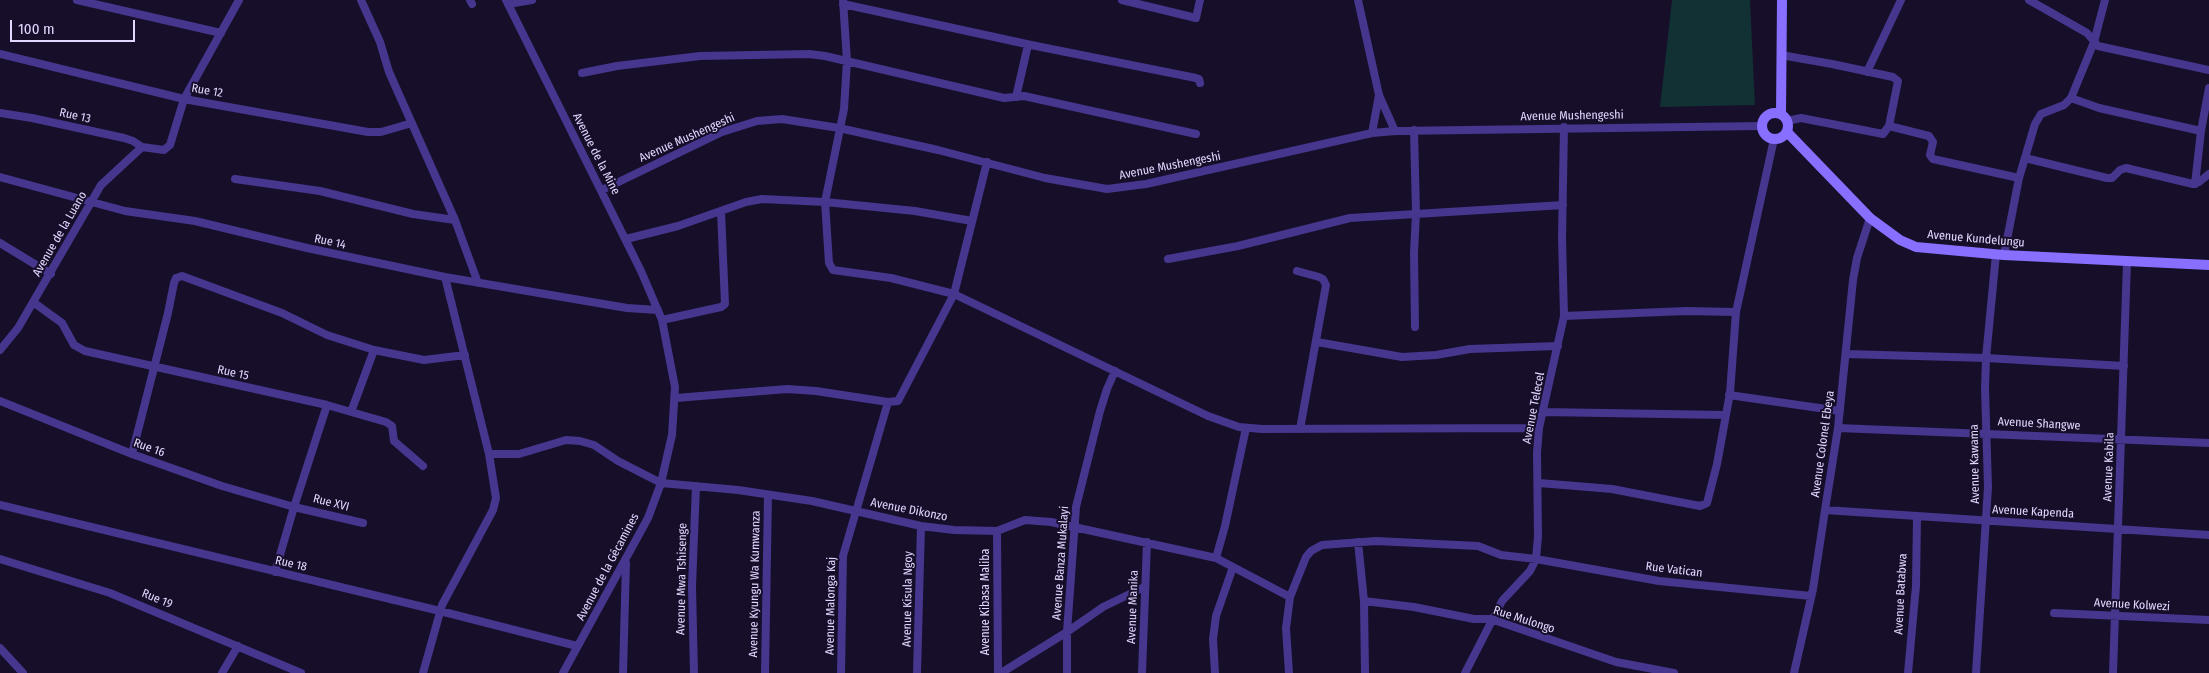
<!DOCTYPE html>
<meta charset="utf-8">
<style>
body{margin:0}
#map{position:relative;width:2209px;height:673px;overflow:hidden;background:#170e2a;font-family:"Fira Sans Condensed",sans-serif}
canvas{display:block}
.scale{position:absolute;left:10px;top:20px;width:125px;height:22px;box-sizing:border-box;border:2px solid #e2d8ff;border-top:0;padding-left:6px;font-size:15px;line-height:18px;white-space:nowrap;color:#e2d8ff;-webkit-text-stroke:4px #170e2a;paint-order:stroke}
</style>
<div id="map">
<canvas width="2209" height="673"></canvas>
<div class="scale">100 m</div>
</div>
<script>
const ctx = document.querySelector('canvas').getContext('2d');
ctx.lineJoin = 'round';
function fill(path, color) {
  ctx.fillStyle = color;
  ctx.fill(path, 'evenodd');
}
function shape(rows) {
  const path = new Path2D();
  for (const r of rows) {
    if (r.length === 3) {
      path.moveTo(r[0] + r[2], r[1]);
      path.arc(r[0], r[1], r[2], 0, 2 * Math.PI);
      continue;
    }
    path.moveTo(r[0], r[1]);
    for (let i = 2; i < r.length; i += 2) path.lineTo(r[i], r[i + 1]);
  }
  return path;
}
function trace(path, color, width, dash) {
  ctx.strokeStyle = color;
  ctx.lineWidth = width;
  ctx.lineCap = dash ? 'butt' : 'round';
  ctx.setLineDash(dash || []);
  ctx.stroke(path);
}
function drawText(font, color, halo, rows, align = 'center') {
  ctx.font = font + ' "Fira Sans Condensed",sans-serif';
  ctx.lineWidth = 4;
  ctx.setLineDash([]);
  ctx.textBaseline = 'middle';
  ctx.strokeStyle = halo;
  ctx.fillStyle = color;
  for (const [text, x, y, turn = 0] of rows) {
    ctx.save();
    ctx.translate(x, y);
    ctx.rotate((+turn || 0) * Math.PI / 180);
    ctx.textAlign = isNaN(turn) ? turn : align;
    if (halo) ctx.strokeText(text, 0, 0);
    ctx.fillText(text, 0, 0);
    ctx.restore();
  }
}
fill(shape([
 [1672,0,1750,0,1755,105,1660,107]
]), '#113135');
trace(shape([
 [77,0,221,33],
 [361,0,380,42,389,72,455,220,478,283],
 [470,0,472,4],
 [506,0,641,271,662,320,675,387,672,435,661,483,648,518,563,673],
 [843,0,847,61,844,109,825,202,829,263,833,270,891,278,954,294,1208,416,1239,427,1262,429,1539,428],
 [1122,0,1196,18,1200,0],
 [1358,0,1379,95,1395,131],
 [2029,0,2087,33,2098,46,2209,70],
 [508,4,532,0],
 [843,4,1031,45,1196,78,1199,79,1200,83],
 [0,54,184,99,368,132,381,132,412,123],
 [1781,55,1832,64,1893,77,1898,81,1889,126,1883,134,1801,118,1787,121],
 [1867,72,1901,0],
 [582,73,617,66,700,56,809,54,825,56,1004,98,1024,96,1196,134],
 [1016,97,1028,45],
 [2071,98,2099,108,2201,131],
 [0,113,32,118,124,138,133,141,142,147,164,150,170,145,184,99,239,0],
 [1889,126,1929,136,1933,142,1930,155,1933,159,2019,178],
 [1414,130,1416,213,1414,253,1415,327],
 [1372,133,1379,95],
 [2025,158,2107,178,2112,178,2120,170,2126,168,2193,184,2199,182,2209,174],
 [0,177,125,211,195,221,307,248,445,277,627,308,658,310],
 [235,179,320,191,413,214,455,220],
 [2195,184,2201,131,2209,88],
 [602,190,722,132,757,121,782,119,839,128,938,150,1045,178,1107,189,1146,184,1372,133,1395,131,1761,126],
 [626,239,678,226,746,202,762,199,825,202,915,211,972,221],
 [0,243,51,274],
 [2004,255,2019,178,2035,124,2041,114,2064,105,2071,98,2094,42,2105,0],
 [1168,259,1238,246,1350,218,1563,205],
 [1297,271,1319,277,1323,279,1326,285,1300,429],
 [33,302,62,323,74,345,85,351,327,405,386,422,392,426,394,441,423,466],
 [1564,316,1686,311,1736,312],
 [662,320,721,307,725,304,721,211],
 [1317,342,1402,357,1436,355,1470,349,1558,346],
 [0,350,18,328,101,185,142,147],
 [1846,354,1986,358,2124,366],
 [1729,395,1840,411],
 [676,398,787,389,816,391,888,402,898,401,954,294,987,162],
 [0,401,132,454,222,486,294,507,363,523],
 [351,412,374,350],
 [1543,412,1726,415],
 [1838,428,2209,443],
 [132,454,168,313,174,283,176,278,182,276,282,313,327,335,374,350,424,360,465,355],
 [489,454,519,454,566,440,580,441,594,445,618,461,661,483,738,490,812,501,921,526,954,530,997,531,1025,520,1051,522,1216,558,1290,597],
 [1539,483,1612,489,1700,506,1707,503,1717,464,1730,393,1736,312,1774,139],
 [0,505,440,611,577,646],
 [1825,510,2209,535],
 [997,531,998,673],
 [1358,542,1364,601,1365,673],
 [1216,558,1225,526,1246,428],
 [0,559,110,593,301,673],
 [275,572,294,507,327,405],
 [1364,601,1414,607,1474,619,1491,619,1616,662,1674,673],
 [2054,613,2209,620],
 [0,648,23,673],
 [222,673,238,646],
 [423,673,442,605,493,510,496,498,489,454,445,277],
 [623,673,626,563],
 [694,673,692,586,696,486],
 [765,673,768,495],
 [841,673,843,556,888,402],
 [917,673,921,526],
 [1001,673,1067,632,1103,607,1144,587],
 [1067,673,1067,632,1076,507,1100,411,1107,389,1115,371],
 [1142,673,1147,542],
 [1215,673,1213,639,1216,616,1233,567],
 [1289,673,1286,628,1290,597,1306,557,1311,551,1322,545,1376,541,1478,546,1501,555,1536,559,1659,581,1811,596],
 [1465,673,1502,601,1530,571,1536,559,1538,536,1537,453,1539,428,1564,316,1562,238,1564,127],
 [1794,673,1813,589,1825,510,1838,428,1853,280,1857,258,1870,218],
 [1908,673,1916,586,1917,517],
 [1976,673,1988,487,1985,389,1986,358,1996,254],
 [2113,673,2127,262]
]), '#46368d', 8);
trace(shape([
 [1775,126,13],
 [1781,114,1782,0],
 [1787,132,1870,218,1900,240,1916,247,2004,255,2209,265]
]), '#886fff', 10);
drawText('12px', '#e2d8ff', '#170e2a', [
 ["Rue 12",207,91,10],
 ["Rue 13",75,116,13],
 ["Avenue Mushengeshi",1572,116,-1],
 ["Avenue Mushengeshi",687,138,-24],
 ["Avenue de la Mine",596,154,63],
 ["Avenue Mushengeshi",1170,166,-11],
 ["Avenue de la Luano",60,234,-60],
 ["Avenue Kundelungu",1976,239,5],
 ["Rue 14",330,242,12],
 ["Rue 15",233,373,12],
 ["Avenue Telecel",1534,408,-79],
 ["Avenue Shangwe",2039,424,3],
 ["Avenue Colonel Ebeya",1823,444,-82],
 ["Rue 16",149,448,20],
 ["Avenue Kawama",1975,464,-91],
 ["Avenue Kabila",2109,467,-88],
 ["Rue XVI",331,503,14],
 ["Avenue Dikonzo",909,510,11],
 ["Avenue Kapenda",2033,512,3],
 ["Avenue Banza Mukalayi",1061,563,-86],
 ["Rue 18",291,564,13],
 ["Avenue de la Gécamines",608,567,-62],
 ["Rue Vatican",1674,570,7],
 ["Avenue Mwa Tshisenge",682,579,-89],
 ["Avenue Kyungu Wa Kumwanza",755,584,-89],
 ["Avenue Batabwa",1901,594,-87],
 ["Rue 19",157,599,22],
 ["Avenue Kisula Ngoy",908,599,-89],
 ["Avenue Kibasa Maliba",986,602,-90],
 ["Avenue Kolwezi",2132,605,3],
 ["Avenue Malonga Kaj",831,606,-89],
 ["Avenue Manika",1133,607,-88],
 ["Rue Mulongo",1524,620,18]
]);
</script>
